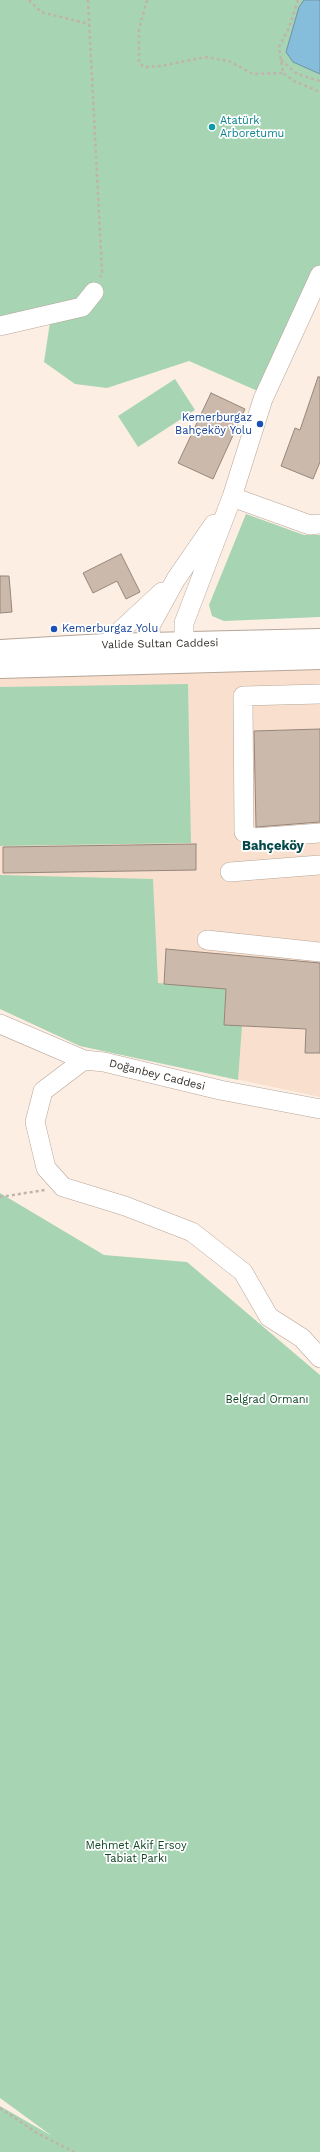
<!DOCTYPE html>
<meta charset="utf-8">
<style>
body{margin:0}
canvas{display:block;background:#fdeee4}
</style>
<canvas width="320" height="2152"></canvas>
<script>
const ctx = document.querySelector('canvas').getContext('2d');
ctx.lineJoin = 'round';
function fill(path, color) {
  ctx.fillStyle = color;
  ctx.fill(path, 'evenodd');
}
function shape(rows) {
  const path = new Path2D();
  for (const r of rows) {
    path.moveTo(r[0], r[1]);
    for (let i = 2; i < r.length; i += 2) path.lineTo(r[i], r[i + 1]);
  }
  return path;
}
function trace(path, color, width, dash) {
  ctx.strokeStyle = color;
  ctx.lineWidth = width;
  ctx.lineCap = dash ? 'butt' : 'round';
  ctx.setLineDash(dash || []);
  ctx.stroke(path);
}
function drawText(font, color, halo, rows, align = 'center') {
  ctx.font = font + ' "Work Sans",sans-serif';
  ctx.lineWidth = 3.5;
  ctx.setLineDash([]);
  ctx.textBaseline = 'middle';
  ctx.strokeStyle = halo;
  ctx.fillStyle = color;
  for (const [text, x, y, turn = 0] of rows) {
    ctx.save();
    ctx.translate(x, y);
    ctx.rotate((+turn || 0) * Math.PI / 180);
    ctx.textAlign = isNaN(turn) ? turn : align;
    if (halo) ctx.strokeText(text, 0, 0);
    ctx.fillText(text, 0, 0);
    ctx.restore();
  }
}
fill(shape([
 [320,668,320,1097,80,1046,0,1009,0,679]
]), '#f9e0ce');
fill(shape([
 [0,0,320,0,320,271,313,267,260,392,189,361,107,388,75,384,44,362,52,309,0,325],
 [175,379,195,410,138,447,118,416],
 [246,514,304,535,320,535,320,617,224,621,212,616,209,605],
 [188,684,191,843,0,846,0,687],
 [0,875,153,879,158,983,226,989,224,1024,242,1026,238,1080,80,1046,0,1009],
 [0,1193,104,1255,187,1262,320,1375,320,2152,0,2152,0,2106,52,2136,0,2098]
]), '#a7d4b3');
const water = shape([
 [304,0,320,0,320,74,293,62,286,52,299,7,304,0]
]);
fill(water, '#86bdda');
trace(water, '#6e93a6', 1);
const building = shape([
 [318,377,320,377,320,462,313,479,281,466,295,428,300,430,318,377],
 [211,393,245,409,213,479,178,463,211,393],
 [121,554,140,592,126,599,117,581,93,593,83,573,121,554],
 [0,576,9,576,12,612,0,613,0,576],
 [320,729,320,822,256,827,254,731,320,729],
 [196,844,196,870,3,873,3,847,196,844],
 [166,949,320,963,320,1053,305,1053,306,1029,224,1025,226,989,164,984,166,949]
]);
fill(building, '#cbb9ac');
trace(building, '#96867a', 1);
const minor = shape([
 [0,326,82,307,94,292],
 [232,497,310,525,320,524],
 [184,644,184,623,232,497,263,399,320,275],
 [105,645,162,592],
 [159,657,151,644,150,626,176,579,214,524],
 [320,694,243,696,244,832,253,838,320,833],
 [230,872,320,865],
 [207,940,320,952],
 [0,1024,84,1060,104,1062,220,1090,320,1109],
 [84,1060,43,1091,35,1122,46,1168,63,1187,125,1206,192,1232,243,1272,269,1317,302,1338,320,1358]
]);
const major = shape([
 [0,651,105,645,320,640],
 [0,667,320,658]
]);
trace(minor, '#b6a598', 20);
trace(major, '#b6a598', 24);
trace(shape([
 [29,0,41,12,89,24],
 [88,0,102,272,100,277],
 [147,0,139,29,139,62,144,67,161,66,206,57,229,61,253,74,283,73],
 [298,0,289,28,279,47,283,73,294,81,320,92],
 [281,60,297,74,320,81],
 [0,1197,45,1190],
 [0,2108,37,2133,74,2152]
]), '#c0b3ab', 2.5, [3, 3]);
trace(minor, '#fff', 19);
trace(major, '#fff', 22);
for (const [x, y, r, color] of [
 [212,127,4,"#0f9aa8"],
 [260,424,4,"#1a4fb4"],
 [54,629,4,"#1a4fb4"]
]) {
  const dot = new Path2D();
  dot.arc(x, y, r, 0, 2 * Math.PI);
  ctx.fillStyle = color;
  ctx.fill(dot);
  trace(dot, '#fff', 1.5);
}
drawText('11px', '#0d838f', '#fff', [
 ["Atatürk",220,121],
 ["Arboretumu",220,134]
], 'left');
drawText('11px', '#164399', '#fff', [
 ["Kemerburgaz",252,418],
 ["Bahçeköy Yolu",252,431],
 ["Kemerburgaz Yolu",62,629,"left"]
], 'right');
drawText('11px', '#37302b', '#fff', [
 ["Valide Sultan Caddesi",160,644,-1],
 ["Doğanbey Caddesi",157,1075,14]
]);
drawText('11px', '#0f4726', '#fff', [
 ["Belgrad Ormanı",267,1400],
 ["Mehmet Akif Ersoy",136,1846],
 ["Tabiat Parkı",136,1859]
]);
drawText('bold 13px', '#054849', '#fff', [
 ["Bahçeköy",273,846]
]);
</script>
